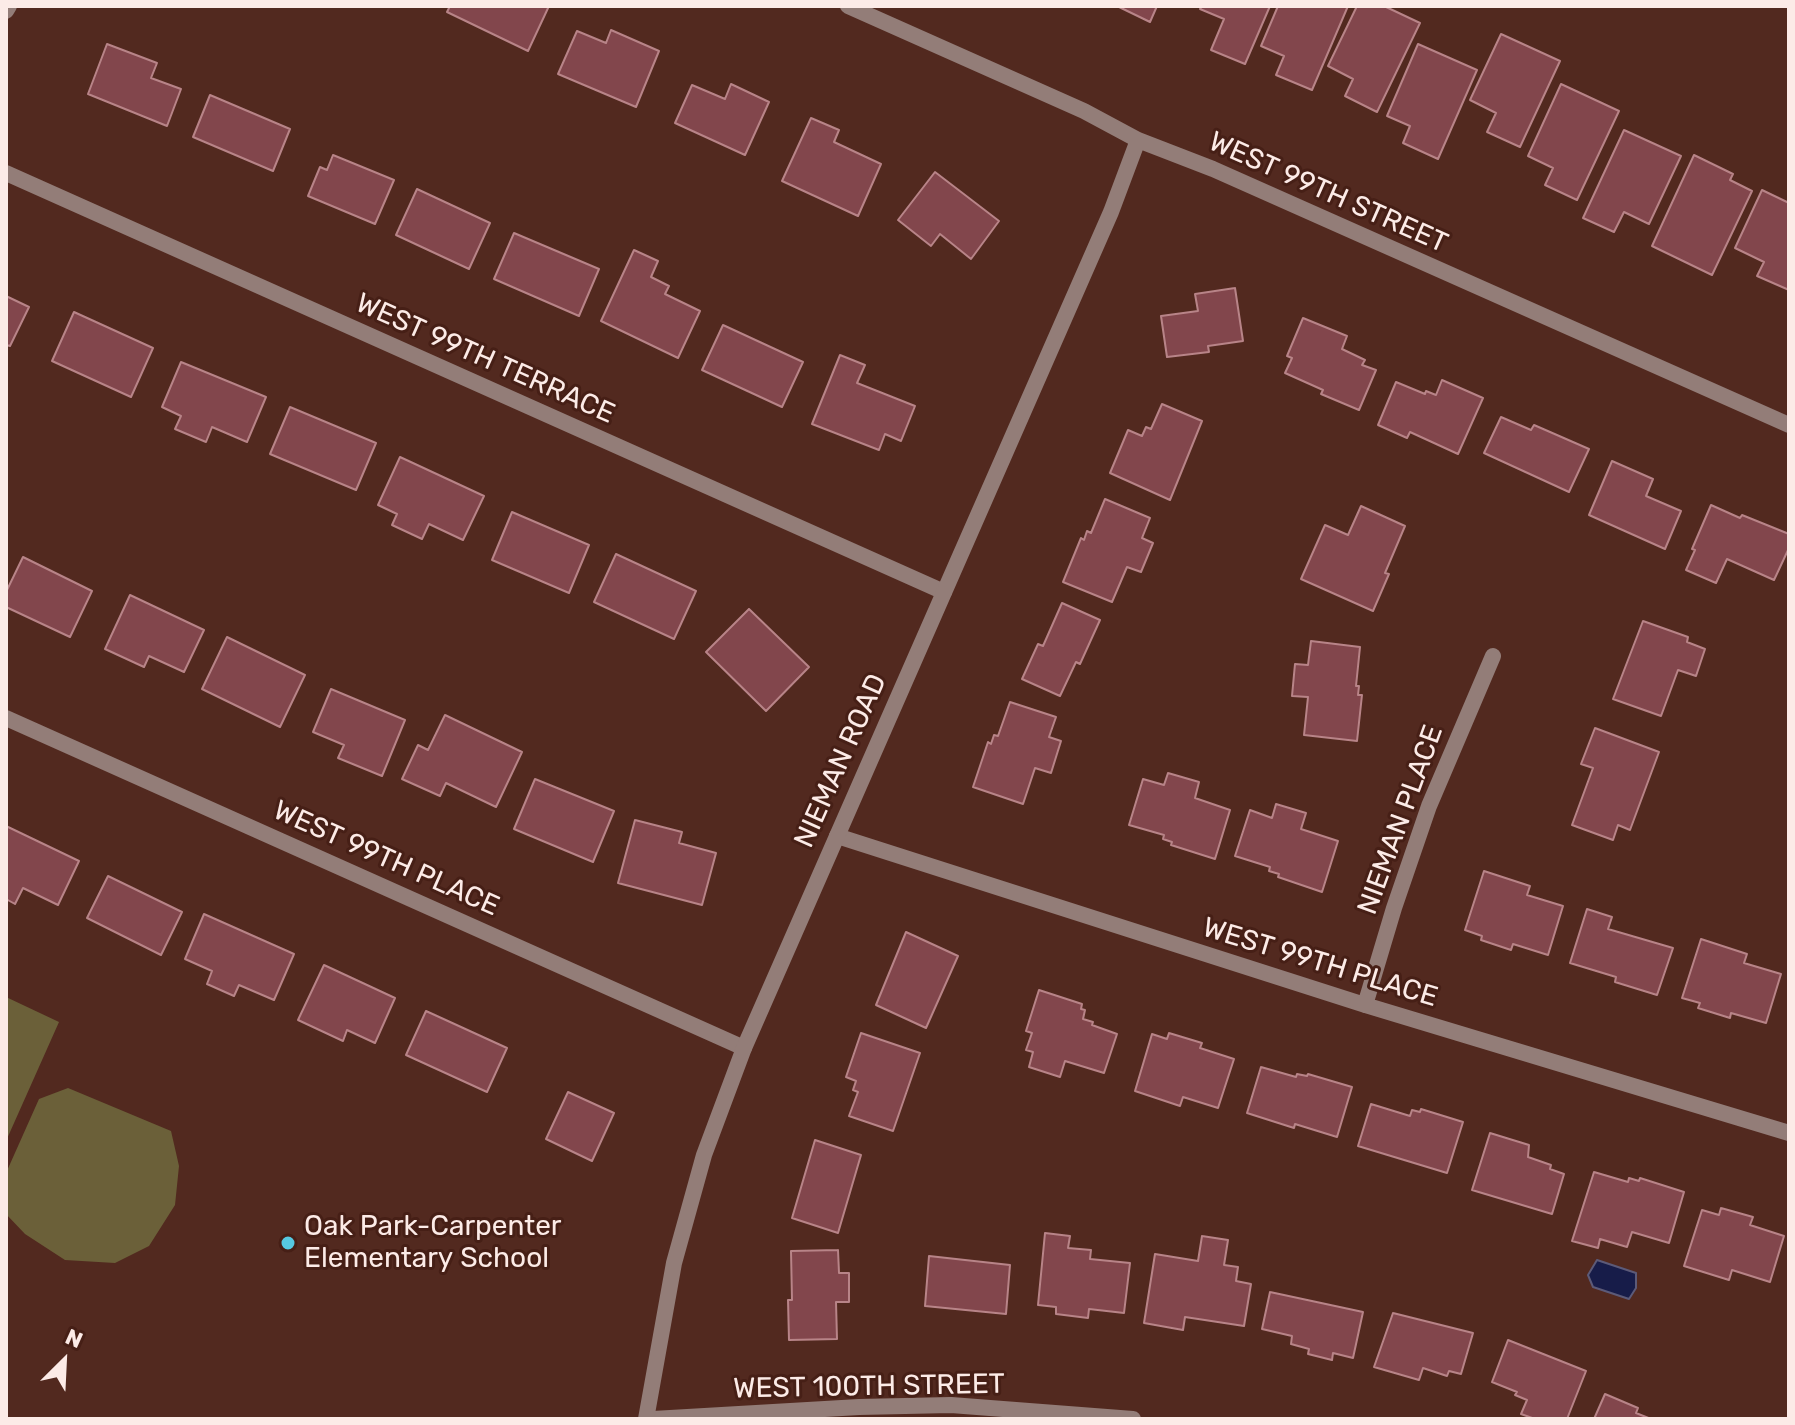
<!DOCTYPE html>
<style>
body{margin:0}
#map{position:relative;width:1795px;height:1425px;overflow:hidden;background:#52291f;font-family:Rubik,sans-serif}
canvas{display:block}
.frame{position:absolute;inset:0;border:8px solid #fcebe7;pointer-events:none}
.north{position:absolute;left:24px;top:1321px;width:80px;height:80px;-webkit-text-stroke:6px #461f16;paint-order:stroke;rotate:24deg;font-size:22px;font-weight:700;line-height:32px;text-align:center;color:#fcebe7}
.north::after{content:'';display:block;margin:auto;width:28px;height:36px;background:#fcebe7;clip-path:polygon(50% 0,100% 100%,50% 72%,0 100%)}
</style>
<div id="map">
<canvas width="1795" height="1425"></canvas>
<div class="frame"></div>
<div class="north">N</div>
</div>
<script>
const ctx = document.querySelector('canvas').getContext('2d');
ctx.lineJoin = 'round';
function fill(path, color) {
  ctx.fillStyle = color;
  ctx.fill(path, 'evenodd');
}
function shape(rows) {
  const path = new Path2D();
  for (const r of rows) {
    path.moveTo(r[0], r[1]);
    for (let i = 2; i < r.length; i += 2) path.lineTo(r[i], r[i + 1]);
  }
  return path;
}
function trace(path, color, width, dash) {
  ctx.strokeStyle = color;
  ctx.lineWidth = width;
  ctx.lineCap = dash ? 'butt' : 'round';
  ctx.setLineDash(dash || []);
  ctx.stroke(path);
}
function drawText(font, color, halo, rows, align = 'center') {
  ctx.font = font + ' Rubik,sans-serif';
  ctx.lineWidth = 6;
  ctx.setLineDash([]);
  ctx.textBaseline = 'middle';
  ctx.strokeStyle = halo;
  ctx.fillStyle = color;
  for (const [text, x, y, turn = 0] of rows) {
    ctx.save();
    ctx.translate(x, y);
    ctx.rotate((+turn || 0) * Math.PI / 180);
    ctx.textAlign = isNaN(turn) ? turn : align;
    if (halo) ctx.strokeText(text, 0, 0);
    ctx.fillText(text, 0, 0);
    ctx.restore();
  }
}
fill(shape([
 [6,997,59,1022,6,1141],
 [68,1088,171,1131,179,1166,175,1205,149,1246,115,1263,65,1260,25,1234,6,1214,6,1173,39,1099]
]), '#6b6039');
const water = shape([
 [1597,1260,1636,1273,1636,1288,1629,1299,1593,1287,1588,1275,1597,1260]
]);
fill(water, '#171c49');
trace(water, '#5c5a78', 2);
const building = shape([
 [450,6,549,6,528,51,447,12,450,6],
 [1117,6,1157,6,1150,22,1117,6],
 [1202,6,1270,6,1245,64,1211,50,1224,19,1200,9,1202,6],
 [1278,6,1348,6,1312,90,1276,75,1284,56,1261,46,1278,6],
 [1357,6,1384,6,1420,23,1377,112,1345,96,1353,79,1328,66,1357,6],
 [611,30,659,51,636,107,558,74,577,31,606,43,611,30],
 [1501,34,1560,61,1520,147,1487,132,1496,113,1470,100,1501,34],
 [107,44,157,63,151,78,181,89,167,126,88,94,107,44],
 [1418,44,1477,70,1438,159,1403,143,1410,126,1387,116,1418,44],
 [731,84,769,102,745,155,675,123,692,85,725,99,731,84],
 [1561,84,1619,111,1577,200,1545,185,1553,168,1528,156,1561,84],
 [210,95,290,129,273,171,193,137,210,95],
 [811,118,839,130,834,142,881,164,858,216,782,181,811,118],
 [1624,130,1681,156,1649,224,1624,212,1614,232,1583,218,1624,130],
 [333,155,394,180,375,224,308,196,320,167,327,170,333,155],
 [1694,155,1733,174,1730,180,1752,191,1712,275,1652,246,1694,155],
 [935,172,999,221,971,259,940,234,931,246,898,220,935,172],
 [417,189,490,223,469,269,396,235,417,189],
 [1762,190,1789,203,1789,290,1757,276,1764,262,1735,248,1762,190],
 [514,233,599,269,579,316,494,279,514,233],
 [634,250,658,261,651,277,669,286,665,294,700,311,678,358,601,321,634,250],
 [1235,288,1243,341,1208,346,1209,352,1167,357,1161,316,1198,311,1195,294,1235,288],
 [6,296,29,307,10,346,6,345,6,296],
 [74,312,153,348,131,397,52,361,74,312],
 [1303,318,1347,336,1342,349,1365,360,1362,365,1376,370,1359,410,1321,394,1323,390,1285,373,1292,358,1287,356,1303,318],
 [723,325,803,362,782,407,702,370,723,325],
 [840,355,865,365,857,383,915,406,901,441,885,434,879,450,812,424,840,355],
 [181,362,266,397,247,442,212,427,206,442,175,429,181,416,162,407,181,362],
 [1442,380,1483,398,1458,454,1410,432,1407,438,1378,425,1396,382,1425,394,1426,391,1436,395,1442,380],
 [1162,404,1202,421,1170,500,1110,473,1128,430,1142,436,1146,427,1151,429,1162,404],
 [290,407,376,443,356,490,270,454,290,407],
 [1501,417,1531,430,1534,425,1589,449,1569,492,1484,453,1501,417],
 [400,457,484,496,463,540,429,524,422,539,392,525,397,514,378,505,400,457],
 [1612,461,1653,479,1646,496,1681,511,1665,549,1589,515,1612,461],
 [1105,499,1150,518,1142,538,1153,543,1141,572,1127,567,1112,602,1063,582,1081,538,1084,540,1087,531,1091,533,1105,499],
 [1711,505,1740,518,1742,515,1789,534,1789,548,1774,580,1727,559,1716,583,1686,570,1695,550,1692,549,1711,505],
 [1361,506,1405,526,1385,573,1389,574,1373,611,1301,579,1325,525,1348,535,1361,506],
 [512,512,589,545,569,593,492,560,512,512],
 [616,554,696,591,674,639,594,602,616,554],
 [23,557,92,591,70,637,6,607,6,592,23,557],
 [130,595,204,630,184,672,149,656,144,667,105,649,130,595],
 [1062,603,1100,620,1080,664,1076,662,1060,696,1022,679,1038,644,1043,646,1062,603],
 [749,609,809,667,766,711,706,652,749,609],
 [1643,621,1688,637,1687,642,1705,649,1696,676,1678,670,1661,716,1613,699,1643,621],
 [227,637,305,675,280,727,202,689,227,637],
 [1311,641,1360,647,1356,686,1359,686,1358,695,1362,695,1357,741,1304,735,1308,697,1292,696,1295,664,1308,665,1311,641],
 [331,689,405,720,382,776,338,758,344,745,313,732,331,689],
 [1010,702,1056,717,1049,737,1061,741,1051,773,1035,768,1023,804,973,787,988,742,991,744,994,735,998,736,1010,702],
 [445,715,522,752,496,807,446,783,440,796,402,779,418,745,428,750,445,715],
 [1595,728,1659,752,1630,830,1618,825,1613,840,1572,825,1593,768,1581,764,1595,728],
 [1168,773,1199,782,1195,798,1230,810,1215,859,1171,845,1172,842,1163,839,1164,835,1129,825,1143,779,1164,785,1168,773],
 [535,779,614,811,593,862,514,829,535,779],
 [1276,804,1306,813,1301,829,1338,841,1322,892,1278,877,1279,874,1269,871,1270,867,1235,856,1250,810,1272,818,1276,804],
 [635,820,682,832,679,843,716,853,702,905,618,883,635,820],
 [6,826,79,861,58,905,23,888,15,904,6,899,6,826],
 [1484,871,1530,886,1527,895,1563,906,1548,955,1513,944,1511,950,1481,940,1482,936,1465,930,1484,871],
 [108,876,182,912,161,955,87,918,108,876],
 [1587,909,1612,917,1608,929,1673,948,1657,995,1615,982,1616,977,1570,963,1587,909],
 [204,914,294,954,274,1000,239,985,234,996,207,984,212,971,185,959,204,914],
 [906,932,958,956,926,1028,876,1005,906,932],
 [1701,939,1747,954,1744,963,1781,974,1766,1023,1731,1013,1730,1018,1698,1008,1700,1003,1682,998,1701,939],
 [324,965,395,998,375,1043,347,1030,343,1041,298,1020,324,965],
 [1039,990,1082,1004,1081,1009,1085,1010,1083,1019,1093,1022,1092,1025,1117,1034,1104,1073,1065,1061,1060,1077,1029,1067,1033,1052,1026,1050,1032,1033,1026,1031,1039,990],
 [426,1011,507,1048,487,1092,406,1055,426,1011],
 [861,1033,920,1053,893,1131,849,1116,858,1092,853,1090,856,1081,846,1077,861,1033],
 [1169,1033,1202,1043,1200,1048,1234,1059,1218,1108,1183,1097,1180,1106,1135,1091,1152,1034,1167,1039,1169,1033],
 [1261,1067,1296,1077,1297,1074,1307,1076,1308,1074,1352,1087,1337,1137,1295,1124,1294,1128,1247,1113,1261,1067],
 [568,1092,614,1113,592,1161,546,1139,568,1092],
 [1371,1104,1410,1116,1412,1110,1420,1112,1421,1109,1463,1122,1447,1173,1358,1146,1371,1104],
 [1490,1133,1529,1145,1528,1157,1551,1165,1550,1169,1564,1174,1552,1214,1472,1190,1490,1133],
 [815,1140,861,1155,838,1233,792,1218,815,1140],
 [1594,1172,1628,1182,1629,1178,1639,1181,1640,1178,1684,1192,1669,1243,1632,1232,1627,1247,1600,1239,1598,1248,1572,1241,1594,1172],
 [1721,1208,1753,1217,1750,1225,1784,1236,1770,1282,1732,1270,1729,1280,1684,1266,1702,1210,1719,1215,1721,1208],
 [1045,1233,1070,1236,1068,1248,1091,1250,1090,1259,1130,1263,1124,1313,1089,1309,1088,1318,1056,1314,1056,1307,1038,1305,1045,1233],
 [1202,1236,1228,1240,1224,1265,1238,1267,1236,1281,1251,1284,1244,1326,1185,1317,1183,1330,1144,1323,1155,1254,1198,1261,1202,1236],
 [838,1250,839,1273,849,1273,849,1302,836,1302,837,1339,789,1340,788,1300,792,1300,791,1251,838,1250],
 [929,1256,1010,1265,1006,1314,925,1306,929,1256],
 [1270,1292,1363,1312,1353,1358,1333,1353,1332,1360,1308,1354,1309,1349,1291,1344,1292,1336,1262,1329,1270,1292],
 [1393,1313,1473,1333,1461,1374,1449,1371,1447,1376,1423,1368,1419,1380,1374,1367,1393,1313],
 [1508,1340,1586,1371,1567,1419,1535,1419,1521,1414,1527,1400,1515,1395,1517,1392,1492,1382,1508,1340],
 [1605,1394,1638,1408,1636,1413,1651,1419,1594,1419,1605,1394]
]);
fill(building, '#82464c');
trace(building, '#b88488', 2);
trace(shape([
 [6,11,9,6],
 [6,173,944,592],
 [6,718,744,1048],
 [837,836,1365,1005,1789,1133],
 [1365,1005,1394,908,1429,806,1493,656],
 [653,1419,859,1407,951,1405,1133,1419]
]), '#937d78', 16);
trace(shape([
 [848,6,1084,111,1138,140,1213,169,1789,425],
 [646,1419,674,1263,704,1155,744,1048,1111,212,1138,140]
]), '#937d78', 16);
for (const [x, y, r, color] of [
 [288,1243,8,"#56c9e1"]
]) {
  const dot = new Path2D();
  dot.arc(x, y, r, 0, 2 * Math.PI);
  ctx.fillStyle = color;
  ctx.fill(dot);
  trace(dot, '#461f16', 3);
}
drawText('28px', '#fcebe7', '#461f16', [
 ["WEST 99TH STREET",1328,193,24],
 ["WEST 99TH TERRACE",485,359,24],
 ["NIEMAN ROAD",841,761,-66],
 ["NIEMAN PLACE",1401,820,-70],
 ["WEST 99TH PLACE",386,859,24],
 ["WEST 99TH PLACE",1320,963,17],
 ["WEST 100TH STREET",869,1387,-1]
]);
drawText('28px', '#fcebe7', '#461f16', [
 ["Oak Park-Carpenter",304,1227],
 ["Elementary School",304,1259]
], 'left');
</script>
